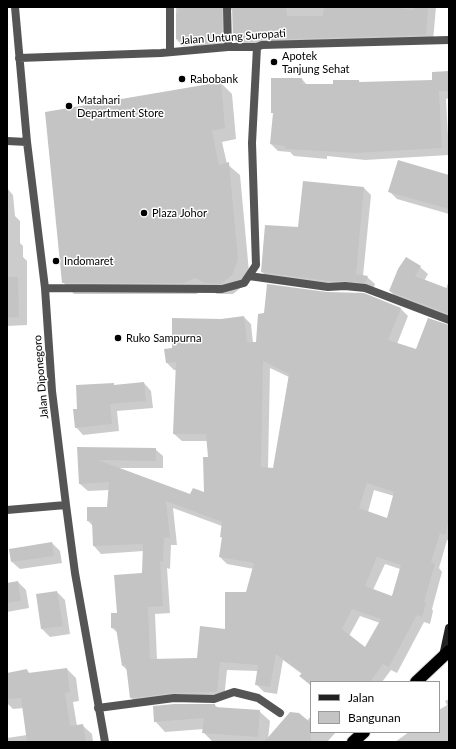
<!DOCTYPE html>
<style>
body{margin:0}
#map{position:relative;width:456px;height:749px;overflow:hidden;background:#fff;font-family:Lato,sans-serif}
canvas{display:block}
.frame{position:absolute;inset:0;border:8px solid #000;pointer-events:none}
.legend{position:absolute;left:310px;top:681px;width:130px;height:52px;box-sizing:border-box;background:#fff;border:1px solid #999;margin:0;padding:5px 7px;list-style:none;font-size:12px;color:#000}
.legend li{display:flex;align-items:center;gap:8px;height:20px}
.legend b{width:20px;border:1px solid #999}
</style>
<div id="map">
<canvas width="456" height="749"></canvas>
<div class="frame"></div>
<ul class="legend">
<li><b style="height:5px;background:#222"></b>Jalan</li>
<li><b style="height:11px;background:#c4c4c4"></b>Bangunan</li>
</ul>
</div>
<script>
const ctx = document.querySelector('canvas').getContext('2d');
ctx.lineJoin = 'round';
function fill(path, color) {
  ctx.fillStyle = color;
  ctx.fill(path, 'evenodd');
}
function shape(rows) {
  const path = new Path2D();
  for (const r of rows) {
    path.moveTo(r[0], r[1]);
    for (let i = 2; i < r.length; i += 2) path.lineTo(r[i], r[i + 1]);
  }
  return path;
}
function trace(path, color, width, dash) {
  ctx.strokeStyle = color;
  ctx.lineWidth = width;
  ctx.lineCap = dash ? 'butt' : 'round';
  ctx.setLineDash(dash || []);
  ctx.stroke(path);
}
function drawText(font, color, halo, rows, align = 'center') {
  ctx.font = font + ' Lato,sans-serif';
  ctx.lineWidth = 3;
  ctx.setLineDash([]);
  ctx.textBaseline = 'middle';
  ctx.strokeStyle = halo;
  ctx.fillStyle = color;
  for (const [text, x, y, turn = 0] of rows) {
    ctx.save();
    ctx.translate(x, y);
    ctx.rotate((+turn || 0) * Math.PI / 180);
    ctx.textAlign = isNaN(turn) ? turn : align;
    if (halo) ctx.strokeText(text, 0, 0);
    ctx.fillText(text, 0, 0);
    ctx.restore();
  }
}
fill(shape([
 [176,7,436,7,433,41,241,48,234,41,233,8,228,14,229,47,197,49,193,45,183,46,176,39],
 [449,72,449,98,446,99,449,155,365,160,327,156,327,159,294,156,290,152,278,151,271,144,274,114,272,112,302,79,307,85,334,85,359,81,360,83,433,81],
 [221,83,232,94,236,139,222,142,227,164,240,175,249,272,243,286,233,294,217,294,207,289,196,294,74,294,63,282],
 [449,180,449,214,397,199,389,191],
 [7,188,13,195,15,216,20,221,20,243,23,246,23,257,27,261,27,325,7,326],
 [364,188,371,195,363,276,367,277,375,284,373,290,270,279,262,272,298,228],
 [420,267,428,274,424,281,446,289,449,280,449,318,397,298,390,291],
 [400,308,408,316,397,344,416,351,449,326,449,541,447,540,439,568,442,572,432,609,433,611,430,624,424,622,397,673,391,670,382,682,311,682,311,686,300,676,302,674,283,660,277,694,264,692,256,684,258,671,227,670,224,699,181,700,139,705,131,698,128,671,123,666,118,633,112,628,118,614,143,574,143,551,101,554,94,546,93,526,88,521,108,508,109,490,88,491,80,484,78,448,155,449,163,456,163,468,116,468,191,495,205,494,209,458,208,441,182,441,174,434,177,370,174,370,167,363,173,349,221,320,244,317,251,324,253,343],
 [270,368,289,377,274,470,268,469],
 [374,490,394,496,387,519,368,512],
 [173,508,222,526,221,537,223,539,220,557,227,564,254,569,247,593,226,630,198,659,157,660,155,614,170,613,167,568,170,569,171,545,177,545],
 [385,564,400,569,392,597,373,590],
 [360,616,380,623,366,649,349,636],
 [144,383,151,391,153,408,117,411,119,431,83,435,76,427,78,409,113,384,115,386],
 [52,543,60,551,62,563,20,569,12,562],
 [18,582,26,590,29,608,7,612,7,584],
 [57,592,65,600,70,634,50,637,42,629,37,595],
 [67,669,76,678,79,701,73,702,77,726,82,725,92,734,93,742,7,742,7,738,27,735,24,708,13,709,7,703,7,674,27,670,30,674],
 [449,699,449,742,395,742,409,732,439,732,439,710,447,705,445,701],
 [215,705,218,708,259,711,270,721,268,739,307,721,311,716,311,732,336,732,328,741,330,742,213,742,203,732,204,729,165,732,155,721]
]), '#0003');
fill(shape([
 [178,7,222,7,222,41,204,44,189,43,189,39,176,39,176,13,178,13],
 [232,7,286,7,287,16,323,16,324,7,390,7,414,10,414,7,428,7,426,35,291,39,271,37,271,39,233,41],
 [449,71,449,91,439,91,442,148,357,153,285,149,285,146,270,144,273,113,271,113,271,78,302,78,302,84,333,84,333,80,359,80,359,82,432,80,432,72],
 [221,82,225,128,212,131,219,165,229,162,238,260,232,275,221,284,205,283,195,278,184,283,62,283,45,112],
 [398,160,449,175,449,209,388,192],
 [303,181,364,187,356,274,368,276,365,283,345,281,328,281,261,272,265,225,298,227],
 [406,257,421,266,415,276,449,289,449,314,389,291,398,269],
 [7,277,18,277,19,317,7,318],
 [267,284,327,292,364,293,401,308,388,340,416,349,428,318,449,325,449,520,445,535,440,533,431,562,435,564,424,602,426,603,422,617,417,615,389,667,383,664,370,682,307,682,299,676,302,673,276,654,270,687,255,685,258,665,220,662,217,692,173,693,130,698,126,665,122,666,116,628,111,628,111,613,117,613,114,575,142,573,143,544,93,546,92,521,87,521,87,507,107,507,109,482,79,484,77,447,156,448,156,461,98,460,190,494,193,488,204,492,203,457,208,457,206,434,173,434,176,362,166,363,164,349,172,348,172,318,221,319,244,316,247,342,256,342,258,314,264,313],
 [263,361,289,374,273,468,261,467],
 [367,483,394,492,387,518,359,508],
 [166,501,222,522,220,537,222,537,219,557,254,563,246,592,225,592,225,629,200,626,197,658,150,659,148,607,163,606,160,561,163,562,164,538,170,537],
 [377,557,401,565,392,596,365,586],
 [352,609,381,619,365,647,342,629],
 [144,382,146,401,110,404,112,424,75,428,73,409,77,409,76,385,114,383,114,385],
 [52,542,54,556,11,562,9,549],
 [18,581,21,601,7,603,7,583],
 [57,591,63,626,41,629,36,594],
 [67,668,70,692,65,693,70,726,83,724,86,742,27,742,21,698,7,699,7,673,27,669,28,673],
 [174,704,215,704,215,707,260,710,258,737,202,733,204,718,154,722,153,706],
 [290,712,299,713,311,723,311,742,264,742]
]), '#c4c4c4');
const highway = shape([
 [416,682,449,651],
 [353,742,364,732]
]);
trace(highway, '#dbdbdb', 14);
trace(shape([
 [15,7,27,142,45,288,52,391,66,505,75,573,105,742],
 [227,7,228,47],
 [170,52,170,7],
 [19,58,161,53,228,47,257,47,262,45,449,40],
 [7,141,27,142],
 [249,276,328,287,345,286,365,288,449,320],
 [45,288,222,289,244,283,256,265,252,143,257,47],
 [7,510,66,505],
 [98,708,174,698,214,699,234,692,258,698,280,713]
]), '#555', 8);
trace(shape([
 [443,656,449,628]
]), '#222', 8);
trace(highway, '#000', 12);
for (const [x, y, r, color] of [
 [274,62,4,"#000"],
 [182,79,4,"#000"],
 [69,106,4,"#000"],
 [144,213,4,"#000"],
 [56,261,4,"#000"],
 [118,338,4,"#000"]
]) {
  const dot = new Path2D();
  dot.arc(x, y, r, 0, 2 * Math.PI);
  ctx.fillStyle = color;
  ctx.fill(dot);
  trace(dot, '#fff', 1.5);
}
drawText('11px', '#000', '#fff', [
 ["Jalan Untung Suropati",233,37,-4],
 ["Jalan Diponegoro",41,377,-95]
]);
drawText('11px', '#000', '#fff', [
 ["Apotek",282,56],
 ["Tanjung Sehat",282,69],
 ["Rabobank",190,79],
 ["Matahari",77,100],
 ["Department Store",77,113],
 ["Plaza Johor",152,213],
 ["Indomaret",64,261],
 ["Ruko Sampurna",126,338]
], 'left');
</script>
